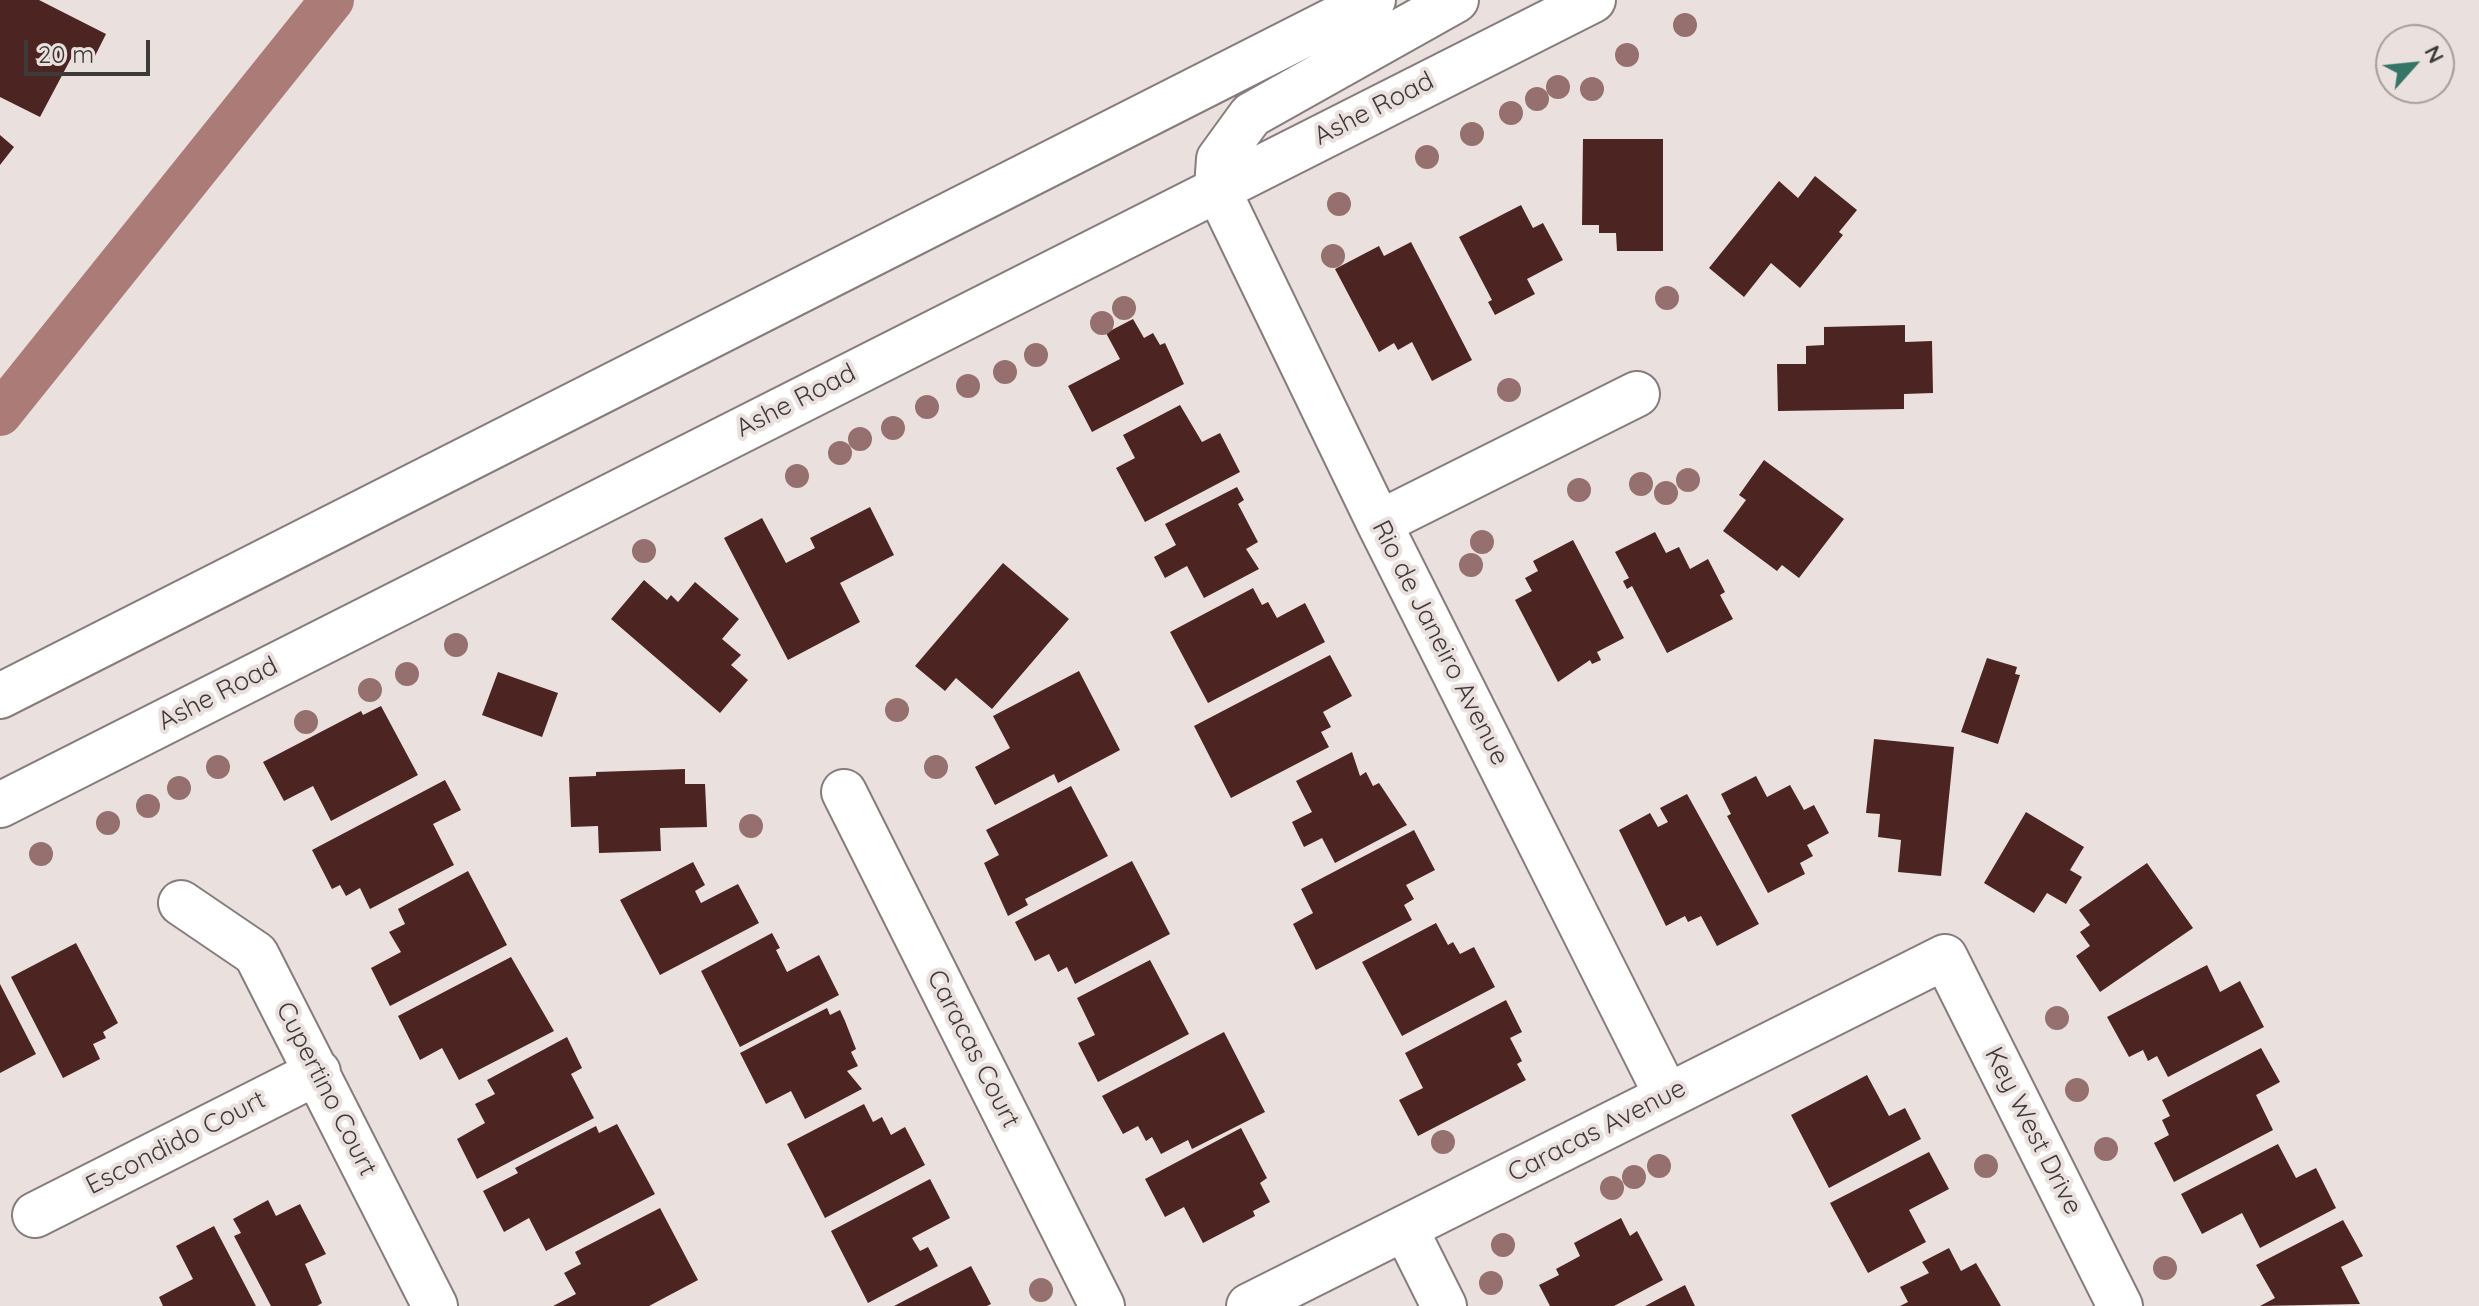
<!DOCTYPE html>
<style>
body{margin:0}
#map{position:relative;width:2479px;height:1306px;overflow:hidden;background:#eae0de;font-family:Quicksand,sans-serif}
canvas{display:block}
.north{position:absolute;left:2375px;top:24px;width:80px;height:80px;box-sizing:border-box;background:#eae0de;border:2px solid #a69e9c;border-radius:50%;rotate:63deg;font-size:22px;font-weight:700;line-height:32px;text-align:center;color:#3f3a3a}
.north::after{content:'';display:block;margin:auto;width:28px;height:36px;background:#347566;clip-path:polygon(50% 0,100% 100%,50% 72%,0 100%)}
.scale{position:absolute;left:24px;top:40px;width:126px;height:36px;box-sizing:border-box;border:4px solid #3f3a3a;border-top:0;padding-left:10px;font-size:24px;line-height:28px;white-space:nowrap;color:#3f3a3a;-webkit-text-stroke:6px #eae0de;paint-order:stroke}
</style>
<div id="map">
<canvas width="2479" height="1306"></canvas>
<div class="north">N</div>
<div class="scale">20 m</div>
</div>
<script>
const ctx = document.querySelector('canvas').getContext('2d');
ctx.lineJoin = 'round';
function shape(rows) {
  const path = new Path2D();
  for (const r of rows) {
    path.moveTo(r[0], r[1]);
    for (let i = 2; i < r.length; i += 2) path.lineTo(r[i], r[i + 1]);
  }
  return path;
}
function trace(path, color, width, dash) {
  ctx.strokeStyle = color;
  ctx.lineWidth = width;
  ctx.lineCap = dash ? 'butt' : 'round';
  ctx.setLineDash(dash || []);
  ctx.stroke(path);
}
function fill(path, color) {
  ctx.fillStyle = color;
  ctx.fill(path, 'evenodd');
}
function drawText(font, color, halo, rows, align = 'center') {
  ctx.font = font + ' Quicksand,sans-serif';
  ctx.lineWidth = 8;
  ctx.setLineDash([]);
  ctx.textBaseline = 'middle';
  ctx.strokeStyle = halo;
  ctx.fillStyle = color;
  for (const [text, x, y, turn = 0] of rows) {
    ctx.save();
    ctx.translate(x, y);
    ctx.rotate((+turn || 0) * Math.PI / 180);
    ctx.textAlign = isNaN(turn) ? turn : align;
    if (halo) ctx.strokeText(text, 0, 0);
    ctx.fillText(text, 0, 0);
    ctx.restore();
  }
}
trace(shape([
 [0,414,332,0]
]), '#ab7c77', 44);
fill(shape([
 [0,0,39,0,106,34,94,58,76,49,40,117,0,97],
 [0,135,14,147,0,165],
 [1583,139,1663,139,1663,251,1617,251,1616,233,1599,233,1599,225,1582,225],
 [1815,176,1857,210,1839,232,1843,235,1800,288,1771,263,1744,297,1709,268,1779,181,1798,198],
 [1521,205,1533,228,1543,223,1563,260,1527,279,1535,294,1495,315,1488,302,1492,300,1459,237],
 [1411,242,1472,360,1432,381,1412,342,1398,350,1394,343,1379,352,1335,269,1379,246,1384,256],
 [1133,319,1144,338,1153,333,1160,345,1165,343,1184,384,1092,432,1068,386,1120,359,1106,333],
 [1905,325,1905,342,1932,341,1933,393,1904,394,1904,409,1778,411,1777,364,1806,364,1806,346,1824,345,1824,327],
 [1180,405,1202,442,1220,433,1240,472,1145,522,1116,468,1135,458,1123,435],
 [1764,460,1844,519,1799,578,1782,565,1777,571,1723,531,1746,500,1739,495],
 [1237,487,1244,500,1238,504,1258,542,1246,549,1259,569,1204,598,1187,566,1165,578,1154,557,1176,545,1165,524],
 [870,507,894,555,840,583,860,622,788,660,724,538,762,518,786,563,815,548,810,538],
 [1655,532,1666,553,1679,547,1690,569,1708,559,1725,592,1720,595,1733,619,1667,653,1632,586,1627,589,1623,581,1629,578,1615,552],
 [1573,540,1624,638,1597,652,1601,660,1592,664,1590,660,1558,682,1515,600,1532,591,1525,578,1538,571,1533,561],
 [1003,563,1069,619,992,709,956,678,945,691,915,666],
 [644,580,667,600,671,595,678,602,695,582,739,619,722,639,741,655,731,665,748,680,720,713,611,619],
 [1253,588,1262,605,1268,602,1277,618,1305,603,1325,642,1208,703,1170,632],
 [1330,655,1352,696,1323,712,1331,727,1321,732,1329,747,1231,798,1194,726],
 [1987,658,2017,667,2015,674,2020,675,1998,744,1961,732],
 [1079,671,1120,750,1058,783,1054,774,995,805,975,767,1010,748,993,716],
 [498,672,558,693,542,737,482,715],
 [381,706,418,775,331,821,313,786,284,801,263,762,361,711,363,715],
 [1874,739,1954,747,1941,876,1898,872,1901,840,1878,837,1880,814,1866,813],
 [1352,752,1360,776,1366,772,1373,786,1379,783,1407,825,1335,863,1322,838,1304,847,1292,822,1312,812,1296,781],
 [685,769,685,784,705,784,707,827,660,828,661,851,599,853,598,826,571,827,569,777,596,776,596,772],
 [1756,776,1767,797,1790,785,1804,810,1814,805,1829,833,1807,845,1813,856,1800,863,1805,874,1768,893,1727,816,1731,814,1721,794],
 [445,780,461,810,433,824,454,865,370,909,360,888,346,896,340,885,332,889,312,850],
 [1071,786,1108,856,1025,899,1028,905,1008,916,984,863,999,855,986,830],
 [1687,794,1759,924,1717,946,1701,916,1688,922,1685,916,1666,926,1619,830,1650,813,1658,827,1668,822,1660,808],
 [2026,812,2084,847,2070,870,2082,877,2066,904,2047,893,2034,913,1984,883],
 [1414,830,1435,870,1406,885,1414,899,1404,905,1412,920,1316,970,1293,924,1313,913,1301,889],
 [1132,861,1170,934,1075,984,1067,967,1058,972,1049,954,1035,961,1015,922],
 [693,862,705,885,695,891,701,903,738,884,759,923,660,975,620,900],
 [2147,863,2193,928,2100,992,2076,956,2090,946,2080,932,2090,925,2079,910],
 [468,871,507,945,390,1006,371,968,401,952,389,932,405,924,398,909],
 [1436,923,1448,945,1453,942,1460,954,1474,947,1495,987,1402,1036,1362,962],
 [772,933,780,948,776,950,787,972,819,955,839,995,740,1047,701,971],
 [76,943,118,1023,103,1032,106,1038,93,1044,100,1059,63,1078,11,977],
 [511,957,554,1031,459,1080,442,1048,420,1060,398,1016],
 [1150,960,1189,1034,1098,1082,1078,1043,1095,1035,1077,998],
 [2207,965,2220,992,2240,981,2264,1027,2168,1077,2157,1056,2148,1061,2143,1050,2129,1057,2107,1017],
 [0,984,36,1054,0,1073],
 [1506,1000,1522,1032,1510,1038,1522,1061,1517,1064,1526,1080,1418,1136,1399,1100,1423,1088,1405,1053],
 [827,1008,830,1015,840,1010,845,1021,856,1049,851,1052,858,1066,847,1071,862,1089,805,1119,791,1091,766,1104,740,1053],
 [1224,1032,1265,1112,1192,1149,1188,1140,1161,1154,1152,1137,1146,1141,1138,1126,1123,1134,1102,1096],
 [567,1037,582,1068,571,1074,594,1118,477,1179,457,1139,485,1123,475,1104,495,1094,487,1080],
 [2261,1048,2280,1082,2256,1095,2273,1130,2174,1182,2154,1143,2169,1135,2162,1120,2170,1116,2162,1100],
 [1867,1075,1889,1116,1905,1108,1921,1139,1829,1188,1791,1115],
 [864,1104,873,1122,882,1117,891,1135,905,1127,925,1165,825,1218,787,1144],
 [617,1124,655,1194,546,1251,529,1218,504,1232,483,1191,518,1173,515,1168,596,1126,599,1133],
 [1241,1128,1267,1178,1260,1183,1270,1202,1253,1211,1255,1216,1203,1243,1184,1207,1165,1217,1145,1179],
 [2278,1144,2296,1178,2316,1168,2336,1208,2260,1248,2242,1213,2202,1234,2181,1194],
 [1929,1152,1949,1189,1909,1210,1926,1242,1868,1273,1830,1203],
 [930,1179,950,1218,912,1238,920,1251,928,1247,938,1266,868,1303,831,1231],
 [268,1200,276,1216,300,1204,326,1254,305,1264,322,1303,317,1306,271,1306,234,1236,241,1233,233,1219],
 [660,1208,698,1280,649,1306,553,1306,576,1294,564,1273,581,1264,575,1252],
 [1621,1218,1630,1236,1637,1231,1663,1280,1614,1306,1550,1306,1539,1285,1559,1275,1556,1269,1580,1256,1574,1243],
 [2343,1220,2363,1256,2341,1267,2360,1304,2260,1306,2275,1298,2256,1265],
 [214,1226,256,1306,163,1306,159,1297,193,1279,176,1246],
 [1949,1248,1961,1271,1976,1263,2001,1306,1900,1306,1908,1302,1900,1287,1929,1273,1922,1262],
 [971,1266,991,1304,987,1306,894,1306],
 [1685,1285,1695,1306,1645,1306]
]), '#4c2522');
const minor = shape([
 [1456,0,1251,115,1219,159,1217,188,1379,523,1667,1096],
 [1379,523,1637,394],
 [0,696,1373,0],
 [844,792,1102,1306],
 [0,805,1593,0],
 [181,903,256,954,435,1306],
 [35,1215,318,1072],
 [1405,1228,1444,1306],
 [1249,1306,1945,957,2120,1306]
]);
trace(minor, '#867c7b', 48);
trace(minor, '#fff', 44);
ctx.fillStyle = '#95706e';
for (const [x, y] of [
 [1685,25],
 [1627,55],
 [1558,87],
 [1592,89],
 [1537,99],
 [1511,113],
 [1472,134],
 [1427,157],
 [1339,204],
 [1333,256],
 [1667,298],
 [1124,308],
 [1102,323],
 [1036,355],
 [1005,372],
 [968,386],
 [1509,390],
 [927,407],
 [893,428],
 [860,439],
 [840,453],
 [797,476],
 [1688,480],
 [1641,484],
 [1579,490],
 [1666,493],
 [1482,542],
 [644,551],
 [1471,565],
 [456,645],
 [407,674],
 [370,690],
 [897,710],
 [306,722],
 [218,767],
 [936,767],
 [179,788],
 [148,806],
 [108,823],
 [751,826],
 [41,854],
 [2057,1018],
 [2077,1090],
 [1443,1142],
 [2106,1149],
 [1659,1166],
 [1986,1166],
 [1634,1177],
 [1612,1188],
 [1503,1245],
 [2165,1268],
 [1491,1283],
 [1041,1290]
]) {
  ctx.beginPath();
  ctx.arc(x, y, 12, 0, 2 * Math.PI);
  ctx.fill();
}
drawText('26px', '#3f3a3a', '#eae0de', [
 ["Ashe Road",1374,109,-27],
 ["Ashe Road",796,401,-27],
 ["Rio de Janeiro Avenue",1440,643,63],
 ["Ashe Road",218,694,-27],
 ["Caracas Court",973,1049,63],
 ["Cupertino Court",326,1089,63],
 ["Caracas Avenue",1597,1131,-27],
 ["Key West Drive",2033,1131,63],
 ["Escondido Court",176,1143,-27]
]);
</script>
